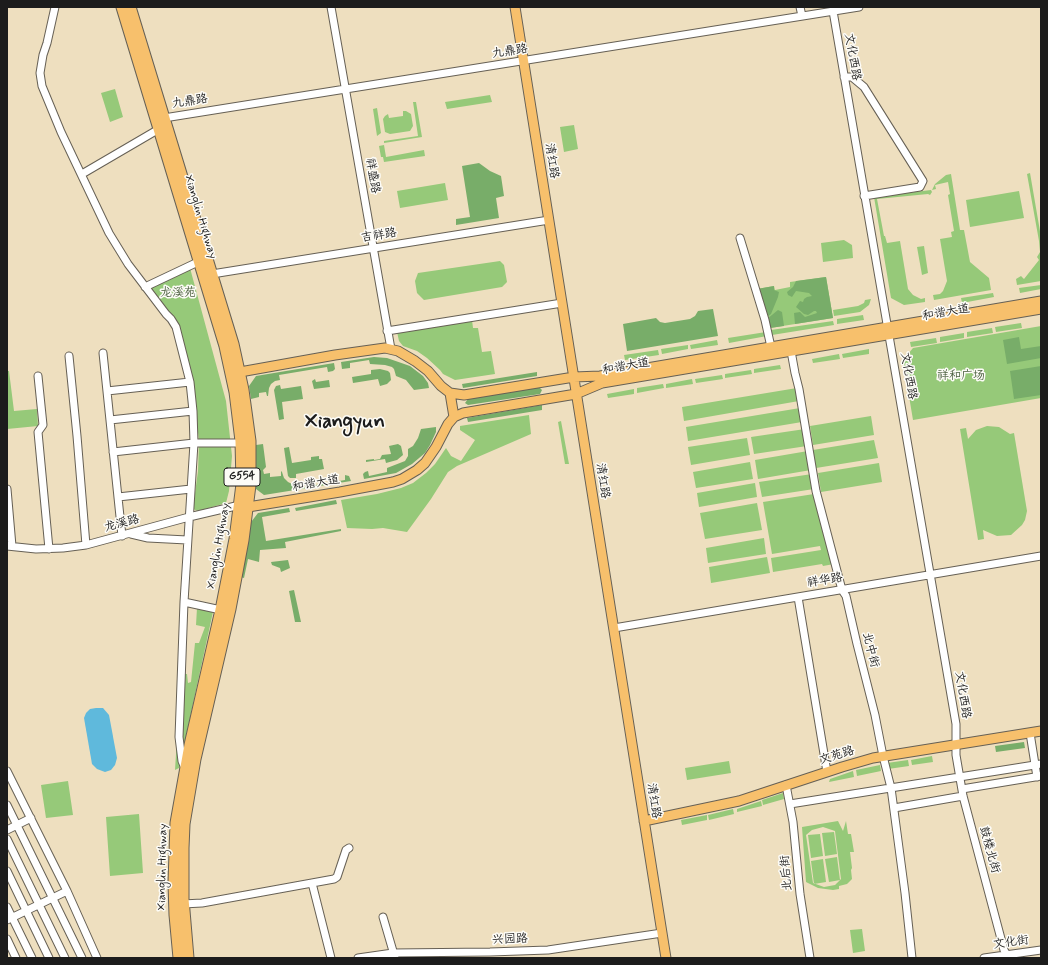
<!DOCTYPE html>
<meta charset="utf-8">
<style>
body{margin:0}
#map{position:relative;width:1048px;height:965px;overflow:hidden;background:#eedfbf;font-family:Mynerve,sans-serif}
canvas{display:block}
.frame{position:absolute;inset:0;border:8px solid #1c1c1c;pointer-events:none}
</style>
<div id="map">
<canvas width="1048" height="965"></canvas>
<div class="frame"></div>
</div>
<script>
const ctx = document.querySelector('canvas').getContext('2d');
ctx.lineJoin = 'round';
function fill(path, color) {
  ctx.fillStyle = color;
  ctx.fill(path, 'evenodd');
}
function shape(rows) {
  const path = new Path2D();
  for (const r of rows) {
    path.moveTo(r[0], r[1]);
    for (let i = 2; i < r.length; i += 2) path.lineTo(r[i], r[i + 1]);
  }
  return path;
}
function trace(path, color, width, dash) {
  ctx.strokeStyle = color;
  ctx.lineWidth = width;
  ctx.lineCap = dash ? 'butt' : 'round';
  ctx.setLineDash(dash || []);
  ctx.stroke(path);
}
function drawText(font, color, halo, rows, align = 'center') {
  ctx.font = font + ' Mynerve,"LXGW WenKai TC",sans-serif';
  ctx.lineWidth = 3;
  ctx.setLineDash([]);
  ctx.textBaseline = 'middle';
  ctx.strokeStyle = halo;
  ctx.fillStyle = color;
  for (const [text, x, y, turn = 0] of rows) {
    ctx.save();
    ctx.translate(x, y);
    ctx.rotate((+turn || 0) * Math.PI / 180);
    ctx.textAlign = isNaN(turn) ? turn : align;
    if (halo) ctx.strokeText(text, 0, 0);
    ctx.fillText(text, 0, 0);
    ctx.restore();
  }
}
fill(shape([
 [115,89,123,117,110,122,101,93],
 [490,95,492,102,447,109,445,102],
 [413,102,416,102,422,137,384,143,384,141,418,136],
 [377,108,381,133,377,136,373,109],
 [403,111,406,111,411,114,413,126,410,131,390,134,385,132,383,119,385,116,388,114,389,118,403,116],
 [574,125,578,149,564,152,560,127],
 [384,145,386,157,424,150,425,156,384,162,383,157,381,157,379,146],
 [1030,173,1041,237,1041,281,1017,285,1016,279,1021,276,1024,279,1039,260,1037,257,1040,252,1039,241,1027,174],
 [951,174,960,230,964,230,970,262,989,278,991,290,934,300,933,295,940,294,943,291,947,281,940,239,952,237,951,232,954,231,948,195,950,194,948,182,935,185,936,189,932,190,935,184,946,175],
 [445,183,448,200,400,208,397,191],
 [931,190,932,192,930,195,928,194,877,199,884,236,885,236,887,243,900,241,908,289,913,295,921,299,925,298,925,302,904,305,891,298,874,197],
 [1019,191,1024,218,970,227,966,200],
 [844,240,852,245,853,258,823,262,821,243],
 [924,246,928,273,922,275,917,247],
 [500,261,504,265,507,282,502,287,424,300,417,293,415,281,418,273],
 [190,268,226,401,232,456,229,491,226,503,198,511,195,510,193,508,198,471,199,441,191,374,178,323,154,294,151,286],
 [826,277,833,318,770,328,757,289,774,286,775,290,790,287,790,282],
 [1041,285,1041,289,1020,293,1019,288],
 [993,293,994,297,962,303,961,298],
 [871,299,869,305,860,312,834,316,833,310,858,306,864,303,865,300],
 [863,315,864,320,837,324,837,319],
 [472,320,473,328,478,328,482,352,491,351,495,374,455,380,443,374,440,370,427,358,417,351,403,346,399,341,397,332],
 [833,321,834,325,772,335,771,330],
 [1021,323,1022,328,996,332,995,327],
 [1041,326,1041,398,913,420,903,360,913,348],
 [992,328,993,333,967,337,967,332],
 [766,332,767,336,729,343,728,338],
 [964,333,964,338,940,342,940,337],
 [936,338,937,343,911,347,910,342],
 [717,340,718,345,691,349,690,345],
 [688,345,688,349,662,354,661,349],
 [869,349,869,354,843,358,842,354],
 [658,350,659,355,625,360,624,355],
 [839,354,840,359,813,363,812,359],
 [780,365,781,369,754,373,754,369],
 [751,370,752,374,725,378,725,374],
 [7,371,9,371,14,411,37,409,38,426,7,429],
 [722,375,723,379,696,383,695,379],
 [692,379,693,384,666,388,666,384],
 [663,384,664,388,637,393,637,388],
 [797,388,799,401,684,421,682,407],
 [634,389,634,394,608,398,607,394],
 [800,408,802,422,688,441,686,427],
 [529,415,531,434,457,466,448,472,431,499,407,532,383,528,372,529,347,528,341,500,377,494,401,488,413,483,426,473,435,464,446,448,451,456,461,461,475,440,460,430,460,426],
 [871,416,874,435,813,445,810,426],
 [561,421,569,464,565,464,558,422],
 [987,426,999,427,1010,434,1014,433,1027,511,1025,520,1022,525,1011,535,997,536,983,530,984,539,978,540,960,429,966,428,968,439,976,430],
 [805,429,807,446,754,454,751,437],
 [747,438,750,455,691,465,688,447],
 [874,440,878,458,816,468,813,450],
 [808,451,811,470,758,479,755,460],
 [750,462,753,479,696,488,693,472],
 [879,463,882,482,821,492,818,473],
 [812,474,814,489,762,497,759,482],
 [755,483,757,497,699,507,697,493],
 [814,494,834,564,823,566,822,564,773,572,771,558,821,550,820,546,772,554,763,502],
 [757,503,762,530,705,539,700,513],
 [764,538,766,554,708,563,706,548],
 [767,557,770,573,711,583,709,567],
 [197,608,213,612,179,768,175,770,181,674,187,674,188,683,191,682,195,643,199,643,205,627,196,625],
 [932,756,933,762,912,765,911,760],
 [908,760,909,766,888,769,887,763],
 [729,761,731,773,687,780,685,768],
 [880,765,881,771,857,776,856,770],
 [853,771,854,777,829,782,830,779],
 [68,781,73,815,46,818,41,785],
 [783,793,784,799,763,805,762,800],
 [761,801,762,806,737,812,737,809],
 [733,809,734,814,709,820,708,815],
 [139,814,143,873,110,876,106,817],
 [707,815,707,820,682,825,681,820],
 [838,821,843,831,846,821,848,834,851,834,854,852,850,852,852,868,851,870,852,879,847,884,839,886,839,889,833,890,818,888,806,882,802,827],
 [823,827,835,831,841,879,840,880,837,857,825,859,829,882,840,880,835,885,824,887,813,883,806,835,812,830],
 [834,832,837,854,825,856,822,833],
 [820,834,823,856,811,858,808,835],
 [823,859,826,882,814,884,811,861],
 [862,929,865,951,853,953,850,930]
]), '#96c979');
fill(shape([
 [479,163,490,171,501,176,504,196,496,198,499,218,456,225,456,219,470,217,462,166],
 [826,277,833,318,795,324,794,313,800,312,805,317,817,313,816,311,814,311,808,315,804,314,796,307,800,301,803,302,804,299,807,297,812,296,809,293,796,291,792,297,788,295,787,292,793,287,796,281],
 [774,286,774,290,779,292,778,297,771,314,767,317,757,289],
 [713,309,718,336,627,351,623,324,656,318,660,322,665,323,690,319,695,316,698,311],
 [778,310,782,312,784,326,770,328,767,319],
 [1019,337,1021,349,1041,346,1041,358,1007,364,1003,340],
 [374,357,387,358,410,366,423,376,428,383,429,388,414,390,406,380,396,376,394,369,392,367,385,365,370,364,369,360,350,363,350,368,342,369,341,362],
 [334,363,335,369,333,371,328,372,327,367,279,375,280,380,275,381,271,384,269,388,268,396,267,396,266,392,259,393,259,397,251,399,249,386,256,376],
 [1041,366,1041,395,1014,399,1010,371],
 [380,369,388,371,390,373,391,380,387,384,380,386,378,379,353,383,352,377,371,374,371,370],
 [537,372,537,376,463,388,462,384],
 [315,379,316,382,329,380,330,387,314,389,312,381],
 [280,385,281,389,301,386,303,399,282,402,284,419,279,420,274,390,276,386],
 [539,387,542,390,540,394,468,405,465,403,468,399],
 [542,405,542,410,468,422,467,418],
 [436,427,436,432,430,445,425,453,412,464,396,473,364,479,363,474,365,472,368,471,369,476,387,472,387,468,405,461,408,456,408,449,413,446,418,438,421,429],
 [263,444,266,467,263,470,264,474,270,473,270,477,281,476,281,471,282,472,284,478,288,482,292,484,297,483,298,488,345,480,345,475,349,476,351,481,264,495,256,489,256,445],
 [398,444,401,446,403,455,397,460,386,463,385,459,366,462,366,460,374,459,374,460,380,459,382,455,391,454,389,446],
 [289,447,292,463,311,460,311,457,319,456,319,459,322,459,324,469,296,474,296,478,290,478,288,476,284,448],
 [336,500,337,504,296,511,295,508],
 [289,508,290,512,262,517,266,541,341,529,341,531,285,542,286,548,260,550,259,562,248,559,244,578,237,576,248,526,258,513],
 [288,560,290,568,281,572,280,568,272,565,271,562],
 [294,590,301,622,295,622,289,591],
 [1024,742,1025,748,996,752,995,746]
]), '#78ad69');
fill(shape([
 [96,708,103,708,109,715,117,758,115,765,111,770,105,772,97,769,92,764,84,718,86,713,90,709]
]), '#5fb9dc');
const minor = shape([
 [55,7,47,43,43,55,40,73,42,86,61,132,109,233,128,264,166,314,171,319,176,327,190,382,193,411,194,443,184,602,179,737,182,761,185,768],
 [331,7,391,349],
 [800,7,802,16],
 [833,11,956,724,956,755,963,796,1004,950,1009,958],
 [844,77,852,77,864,87,923,181,920,187,864,196],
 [164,118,859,7],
 [82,174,159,129],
 [740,238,765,320,771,347],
 [212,274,549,220],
 [145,287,200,261],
 [387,331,562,303],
 [791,351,795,373,799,389,816,491,842,590,846,596,857,644,875,715,883,756,891,788,905,893,912,958],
 [103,353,122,536],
 [69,356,77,436,86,545],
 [38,376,43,425,38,432,49,549],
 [107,391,190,382],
 [110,420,193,411],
 [113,452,194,443,242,443],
 [7,489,12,546],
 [118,497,191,489],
 [131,534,148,538,187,540],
 [7,546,36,549,63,548,86,545,189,517,240,505],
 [798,597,827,772],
 [184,602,221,610],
 [614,628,1041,556],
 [1030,733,1037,777],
 [7,771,67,891,97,958],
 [786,785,793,822,800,894,810,958],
 [962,789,1041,776],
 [790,804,1041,764],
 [7,805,82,958],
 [894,808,963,796],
 [7,830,31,818],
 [7,839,65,958],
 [7,871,49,958],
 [312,883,331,958],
 [183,904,202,903,334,879,337,877,346,850,349,848],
 [7,907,32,958],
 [383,917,395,958],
 [7,920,67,891],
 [7,939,16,958],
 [358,958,393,953,490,952,548,950,662,933],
 [984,958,1041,950]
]);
const major = shape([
 [515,7,666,958],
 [240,372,335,355,385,348,398,351,415,361,428,371,441,386,450,393,464,395,574,377,600,376,1041,301],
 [450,393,454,417],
 [248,507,340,492,393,482,402,479,417,470,425,463,436,447,448,424,454,417,463,413,576,394,602,383,1041,309],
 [644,821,739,801,842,767,873,758,1041,731]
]);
const highway = shape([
 [122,7,225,346,235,392,241,441,242,484,235,539,221,610,190,745,176,823,174,883,175,915,179,958],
 [130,7,233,344,243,390,250,441,250,485,243,540,230,609,195,759,184,824,183,848,183,899,188,958]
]);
trace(minor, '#666055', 9);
trace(major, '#666055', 11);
trace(highway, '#666055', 13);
trace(minor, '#fff', 7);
trace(major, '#f7c06c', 9);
trace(highway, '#f7c06c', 11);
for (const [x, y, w] of [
 [242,477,36]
]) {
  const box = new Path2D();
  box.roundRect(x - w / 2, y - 9, w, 18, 3);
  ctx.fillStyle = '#fdfcf7';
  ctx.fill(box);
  trace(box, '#1c1c1c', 1);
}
drawText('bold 11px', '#1c1c1c', null, [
 ["G554",242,477]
]);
drawText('12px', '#1c1c1c', '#fdfcf7', [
 ["九鼎路",510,52,-9],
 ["文化西路",852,57,80],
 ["九鼎路",190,102,-9],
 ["清红路",551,161,81],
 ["祥盛路",372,176,80],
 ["Xianglin Highway",200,217,73],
 ["吉祥路",379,236,-9],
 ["和谐大道",946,313,-10],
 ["和谐大道",626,367,-10],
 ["文化西路",908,376,80],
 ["清红路",602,481,81],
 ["和谐大道",316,484,-10],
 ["龙溪路",122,524,-15],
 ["Xianglin Highway",219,546,-80],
 ["祥华路",825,581,-10],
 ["北中街",870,650,76],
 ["文化西路",962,695,81],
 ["文苑路",837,756,-17],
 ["清红路",653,801,81],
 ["鼓楼北街",989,850,75],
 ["Xianglin Highway",163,867,-89],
 ["北后街",787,873,-95],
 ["兴园路",510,940,-2],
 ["文化街",1011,943,-8]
]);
drawText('12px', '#4d6141', '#fdfcf7', [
 ["龙溪苑",178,293],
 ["祥和广场",961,376]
]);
drawText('bold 20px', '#1c1c1c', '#fdfcf7', [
 ["Xiangyun",345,423]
]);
</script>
